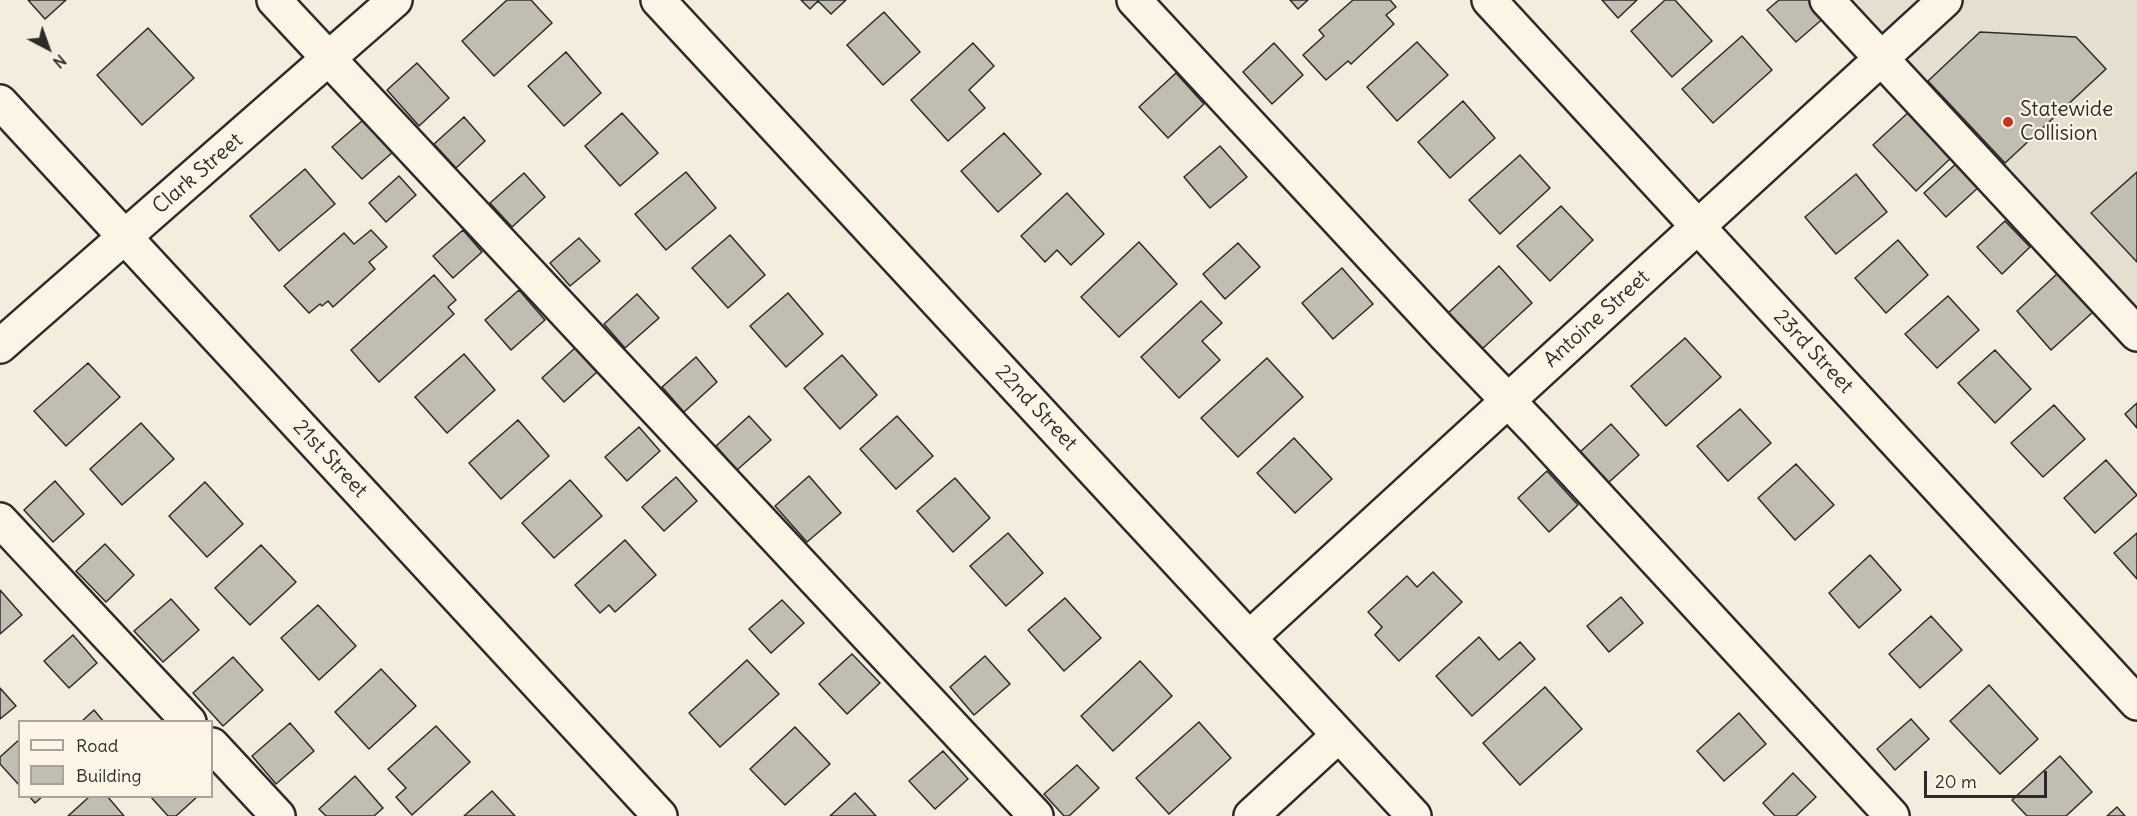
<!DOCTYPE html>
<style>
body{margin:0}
#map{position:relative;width:2137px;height:816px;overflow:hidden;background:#f4edde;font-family:Delius,sans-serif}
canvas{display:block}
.legend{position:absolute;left:18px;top:720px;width:195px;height:78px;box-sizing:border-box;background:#fcf5e5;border:2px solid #a8a49b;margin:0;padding:8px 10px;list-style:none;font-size:18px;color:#2b2b2b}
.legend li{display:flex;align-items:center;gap:12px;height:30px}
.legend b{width:30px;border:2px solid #a8a49b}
.north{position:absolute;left:18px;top:18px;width:60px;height:60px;-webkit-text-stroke:4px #fcf5e5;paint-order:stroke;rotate:139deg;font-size:16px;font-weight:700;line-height:24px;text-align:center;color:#2b2b2b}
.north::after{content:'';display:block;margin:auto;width:21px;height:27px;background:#2b2b2b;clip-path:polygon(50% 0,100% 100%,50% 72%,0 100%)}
.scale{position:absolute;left:1924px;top:771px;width:123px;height:27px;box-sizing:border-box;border:3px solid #2b2b2b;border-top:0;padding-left:8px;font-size:18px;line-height:21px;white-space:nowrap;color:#2b2b2b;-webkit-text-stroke:4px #fcf5e5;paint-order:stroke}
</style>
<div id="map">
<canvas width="2137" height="816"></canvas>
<ul class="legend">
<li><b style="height:8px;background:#fcf5e5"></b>Road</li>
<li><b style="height:16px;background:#c2bdb1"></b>Building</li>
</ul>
<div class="north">N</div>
<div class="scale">20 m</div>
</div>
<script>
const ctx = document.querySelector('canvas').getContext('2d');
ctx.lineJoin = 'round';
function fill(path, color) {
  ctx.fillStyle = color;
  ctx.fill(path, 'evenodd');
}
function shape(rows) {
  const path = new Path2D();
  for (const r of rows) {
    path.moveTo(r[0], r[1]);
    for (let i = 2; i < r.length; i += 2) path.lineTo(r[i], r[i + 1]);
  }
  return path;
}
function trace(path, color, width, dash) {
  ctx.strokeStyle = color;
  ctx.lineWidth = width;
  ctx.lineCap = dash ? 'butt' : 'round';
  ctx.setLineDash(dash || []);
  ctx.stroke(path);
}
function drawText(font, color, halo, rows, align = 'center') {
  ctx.font = font + ' Delius,sans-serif';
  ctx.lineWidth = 4.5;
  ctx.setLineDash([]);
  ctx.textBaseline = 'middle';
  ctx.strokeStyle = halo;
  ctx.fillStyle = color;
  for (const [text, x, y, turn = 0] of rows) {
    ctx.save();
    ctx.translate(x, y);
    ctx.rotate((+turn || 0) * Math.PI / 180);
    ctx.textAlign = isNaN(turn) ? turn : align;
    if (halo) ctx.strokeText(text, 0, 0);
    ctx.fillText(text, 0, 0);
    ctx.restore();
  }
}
fill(shape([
 [1827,0,2137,0,2137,334]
]), '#e5dfd0');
const building = shape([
 [28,0,66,0,45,19,28,0],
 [507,0,531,0,552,23,494,76,462,41,507,0],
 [801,0,846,0,831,14,818,1,810,9,801,0],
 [1290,0,1308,0,1298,9,1290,0],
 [1353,0,1390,0,1396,7,1386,15,1394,24,1351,64,1348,61,1326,80,1303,55,1324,36,1319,30,1353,0],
 [1602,0,1637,0,1618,18,1602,0],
 [1665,0,1675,0,1712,41,1672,77,1631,31,1665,0],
 [1779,0,1812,0,1826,16,1796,42,1767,10,1779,0],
 [884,12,920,52,883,85,847,45,884,12],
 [148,28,194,78,142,125,97,75,148,28],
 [1980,32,2076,37,2106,69,2005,163,1928,81,1980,32],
 [1742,36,1772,70,1713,123,1682,89,1742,36],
 [1417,42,1448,75,1397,121,1367,87,1417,42],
 [973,43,994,66,969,90,985,108,948,141,911,100,973,43],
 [1274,43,1303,75,1272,104,1243,72,1274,43],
 [566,52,601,93,564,126,528,86,566,52],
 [417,63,449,98,419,126,387,90,417,63],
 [1176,73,1204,104,1168,138,1139,107,1176,73],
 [1463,101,1495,138,1450,178,1418,142,1463,101],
 [1911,110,1953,156,1916,191,1873,145,1911,110],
 [622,113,658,153,620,186,585,146,622,113],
 [464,117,485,141,456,168,434,144,464,117],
 [363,120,393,152,362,179,332,147,363,120],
 [1004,133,1041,174,998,212,961,171,1004,133],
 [1220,146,1247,177,1210,208,1184,177,1220,146],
 [1520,155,1550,188,1500,234,1469,200,1520,155],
 [1958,162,1980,186,1946,217,1924,193,1958,162],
 [305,169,335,204,279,251,250,216,305,169],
 [686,172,716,208,666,250,635,214,686,172],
 [2137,172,2137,262,2091,213,2137,172],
 [524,173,545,197,512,227,490,203,524,173],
 [1856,174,1887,212,1836,254,1805,217,1856,174],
 [399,176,416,195,386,222,369,203,399,176],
 [1067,193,1104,234,1071,265,1057,250,1045,262,1021,236,1067,193],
 [1561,206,1593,240,1550,281,1517,246,1561,206],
 [2005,221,2030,247,2002,274,1977,247,2005,221],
 [371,230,387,247,369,262,375,269,333,307,328,301,322,306,320,304,309,313,284,286,344,233,354,244,371,230],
 [463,230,482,252,453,278,433,256,463,230],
 [730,235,765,275,728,308,692,268,730,235],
 [579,238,600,261,570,286,550,263,579,238],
 [1898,240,1928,275,1886,313,1855,278,1898,240],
 [1139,242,1177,284,1119,337,1081,297,1139,242],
 [1238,243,1260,267,1225,299,1203,274,1238,243],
 [1499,266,1532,303,1481,350,1447,314,1499,266],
 [1342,268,1373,304,1333,339,1302,303,1342,268],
 [2058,273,2093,312,2051,350,2017,311,2058,273],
 [434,275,456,300,448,307,454,314,379,382,351,350,434,275],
 [519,290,545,320,511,350,485,320,519,290],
 [788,293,823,334,786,367,750,326,788,293],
 [637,294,659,318,625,348,604,324,637,294],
 [1948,296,1979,330,1937,368,1905,334,1948,296],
 [1201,301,1222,323,1202,341,1220,360,1179,398,1141,357,1201,301],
 [1685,338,1721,377,1666,426,1631,386,1685,338],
 [575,348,597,372,564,402,542,378,575,348],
 [1995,350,2031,389,1995,423,1958,383,1995,350],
 [464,354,495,390,447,433,415,397,464,354],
 [842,355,877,395,840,429,804,388,842,355],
 [696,357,717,382,684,412,662,387,696,357],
 [1267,358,1303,397,1238,457,1201,418,1267,358],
 [88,363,120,397,66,446,34,411,88,363],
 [2137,403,2137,428,2125,414,2137,403],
 [2054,405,2085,439,2043,477,2011,443,2054,405],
 [1740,409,1771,443,1728,481,1697,446,1740,409],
 [749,416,771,440,737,470,716,446,749,416],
 [897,416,933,456,896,489,860,449,897,416],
 [518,420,549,456,501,499,469,463,518,420],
 [141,423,174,459,122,505,90,469,141,423],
 [1611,424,1639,455,1608,483,1580,452,1611,424],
 [639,427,660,451,627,481,605,457,639,427],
 [1294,438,1332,479,1295,513,1257,473,1294,438],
 [2106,460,2137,495,2095,533,2064,498,2106,460],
 [1796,464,1834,505,1795,540,1758,498,1796,464],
 [1547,471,1578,505,1549,532,1518,498,1547,471],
 [809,476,841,513,807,542,775,506,809,476],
 [676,477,697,501,664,531,642,507,676,477],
 [955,478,990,518,953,552,917,511,955,478],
 [570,480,602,516,554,558,522,523,570,480],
 [55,481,84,514,53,542,24,510,55,481],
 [205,482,243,524,207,557,169,516,205,482],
 [1008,533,1043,573,1006,606,970,566,1008,533],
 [2137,533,2137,579,2114,553,2137,533],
 [625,540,656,575,615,612,609,605,600,613,575,585,625,540],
 [105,544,134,575,106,602,76,571,105,544],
 [261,545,296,582,250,625,215,588,261,545],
 [1870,555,1901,590,1859,628,1829,593,1870,555],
 [1433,572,1462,602,1399,661,1375,635,1382,627,1368,612,1407,576,1417,587,1433,572],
 [0,590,22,615,0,634,0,590],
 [1621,597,1643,623,1609,652,1587,626,1621,597],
 [1065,598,1101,638,1064,671,1028,630,1065,598],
 [171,599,199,630,163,662,134,631,171,599],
 [782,600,804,623,771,653,749,629,782,600],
 [318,605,356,646,319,680,281,638,318,605],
 [1931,616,1962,650,1920,688,1889,654,1931,616],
 [73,635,97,663,69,688,44,661,73,635],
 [1479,637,1499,660,1520,642,1535,659,1472,716,1436,676,1479,637],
 [852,654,880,683,847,714,819,684,852,654],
 [985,656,1010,684,974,715,950,687,985,656],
 [233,657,263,690,223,726,193,693,233,657],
 [747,660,779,694,720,747,689,713,747,660],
 [1140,661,1172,696,1113,751,1081,716,1140,661],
 [381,669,416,706,369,749,335,712,381,669],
 [1989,685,2038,739,2000,774,1950,721,1989,685],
 [1545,687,1582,729,1520,785,1483,743,1545,687],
 [0,688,16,706,0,719,0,688],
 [94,710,104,722,81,722,94,710],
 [1739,713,1766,744,1724,781,1697,751,1739,713],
 [1911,719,1929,739,1895,770,1877,749,1911,719],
 [1199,722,1231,758,1169,814,1136,778,1199,722],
 [290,723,314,751,276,784,252,756,290,723],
 [436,726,470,762,412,815,396,797,406,788,388,769,436,726],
 [795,727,830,764,785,805,750,769,795,727],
 [20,739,20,786,0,764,0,757,20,739],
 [943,751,968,779,935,809,909,781,943,751],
 [2060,756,2092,792,2066,816,2027,816,2012,800,2060,756],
 [1077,765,1099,788,1069,816,1064,816,1044,794,1077,765],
 [1793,773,1816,797,1796,816,1775,816,1763,803,1793,773],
 [355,776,383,808,374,816,326,816,319,809,355,776],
 [492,791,515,816,464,816,492,791],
 [855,793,876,816,830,816,855,793],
 [29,796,43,796,35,803,29,796],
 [90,796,107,796,124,816,68,816,90,796],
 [150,796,198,796,176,816,168,816,150,796],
 [2117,807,2125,816,2107,816,2117,807]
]);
fill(building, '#c2bdb1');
trace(building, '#2b2b2b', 1.5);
const minor = shape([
 [274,0,1036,816],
 [658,0,1414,816],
 [1134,0,1444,334,1537,431,1892,816],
 [1489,0,2137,703],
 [1827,0,2137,334],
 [0,102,660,816],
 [0,346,395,0],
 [0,520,189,722],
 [1249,638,1945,0],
 [212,745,278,816],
 [1251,816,1339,735]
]);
trace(minor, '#2b2b2b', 38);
trace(minor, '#fcf5e5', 33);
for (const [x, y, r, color] of [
 [2008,122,6,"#c8321e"]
]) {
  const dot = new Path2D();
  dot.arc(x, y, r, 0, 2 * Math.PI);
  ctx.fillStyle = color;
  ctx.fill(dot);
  trace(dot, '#fcf5e5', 2);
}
drawText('21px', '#2b2b2b', '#fcf5e5', [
 ["Statewide",2020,110],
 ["Collision",2020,134]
], 'left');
drawText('21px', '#2b2b2b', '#fcf5e5', [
 ["Clark Street",198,174,-41],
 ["Antoine Street",1597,319,-42],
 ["23rd Street",1813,352,47],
 ["22nd Street",1036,408,47],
 ["21st Street",330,459,47]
]);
</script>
